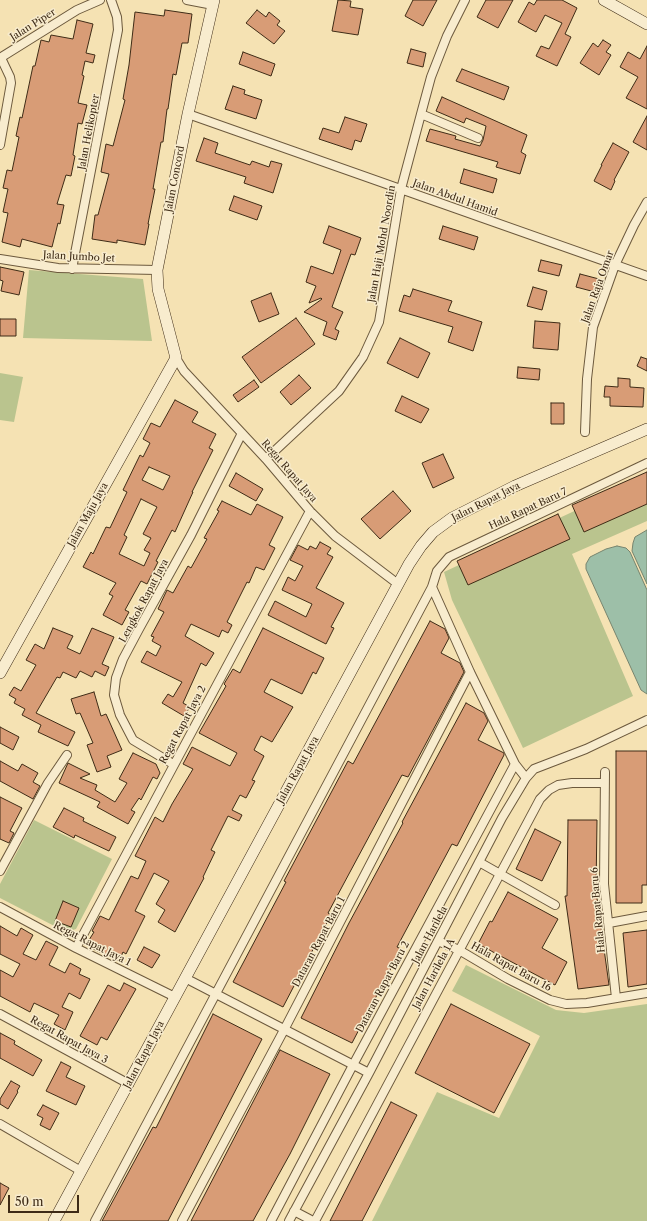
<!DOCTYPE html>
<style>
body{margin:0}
#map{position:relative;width:647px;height:1221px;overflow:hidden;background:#f5e2b3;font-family:"Libre Caslon Text",serif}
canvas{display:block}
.scale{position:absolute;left:8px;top:1195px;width:71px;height:18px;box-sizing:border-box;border:2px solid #3e2b16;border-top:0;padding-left:5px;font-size:12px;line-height:14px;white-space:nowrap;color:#3e2b16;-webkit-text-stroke:3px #f8ecce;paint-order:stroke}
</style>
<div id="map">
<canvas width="647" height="1221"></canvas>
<div class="scale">50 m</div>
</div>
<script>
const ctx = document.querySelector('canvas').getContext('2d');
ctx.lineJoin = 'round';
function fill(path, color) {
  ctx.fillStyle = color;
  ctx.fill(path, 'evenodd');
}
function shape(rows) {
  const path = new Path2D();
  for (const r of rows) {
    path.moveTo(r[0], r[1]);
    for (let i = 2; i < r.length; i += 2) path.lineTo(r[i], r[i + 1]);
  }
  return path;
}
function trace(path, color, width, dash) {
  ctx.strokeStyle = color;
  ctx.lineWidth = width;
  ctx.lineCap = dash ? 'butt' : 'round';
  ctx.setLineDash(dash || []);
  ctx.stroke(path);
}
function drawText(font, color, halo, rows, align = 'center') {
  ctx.font = font + ' "Libre Caslon Text",serif';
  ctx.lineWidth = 3;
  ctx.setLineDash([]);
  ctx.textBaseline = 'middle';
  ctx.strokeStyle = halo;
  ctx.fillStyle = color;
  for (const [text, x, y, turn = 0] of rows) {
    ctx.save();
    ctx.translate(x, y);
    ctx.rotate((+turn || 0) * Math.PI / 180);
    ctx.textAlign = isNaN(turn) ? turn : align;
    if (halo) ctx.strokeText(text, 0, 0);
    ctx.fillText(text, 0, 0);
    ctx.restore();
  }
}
fill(shape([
 [29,270,143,279,152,341,23,338],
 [0,373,23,377,14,422,0,420],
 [647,477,647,521,572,554,633,696,523,748,452,600,444,572],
 [34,820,112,859,76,929,66,932,0,898,0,884],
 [466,965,556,1010,584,1013,647,1004,647,1221,372,1221,437,1092,499,1118,540,1036,452,991]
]), '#bac48e');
const water = shape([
 [647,530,647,584,632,551,633,543,635,537,647,530],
 [617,546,626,548,630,552,647,590,647,694,641,690,586,569,586,564,590,557,606,549,617,546]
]);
fill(water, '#9dbfa8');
trace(water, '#77846e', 1);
const building = shape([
 [338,0,351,1,350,7,363,9,358,35,332,31,338,0],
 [413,0,437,0,423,26,405,16,413,0],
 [486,0,513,0,498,28,477,17,486,0],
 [537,0,562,0,577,8,565,34,571,37,557,66,536,56,541,46,549,49,562,23,545,15,536,32,518,22,529,2,534,5,537,0],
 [165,10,192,14,188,43,182,43,176,75,173,74,168,109,167,109,163,142,161,142,153,189,155,189,148,224,149,224,145,245,117,240,117,243,92,239,95,215,98,215,109,174,101,172,106,144,113,146,125,100,123,99,129,65,135,12,164,16,165,10],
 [257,10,266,17,269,12,280,21,277,25,285,31,274,44,246,23,257,10],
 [77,20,93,24,86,53,95,55,93,63,85,61,82,75,84,76,78,103,87,105,82,124,78,123,73,155,75,156,71,176,66,175,57,204,64,205,60,224,58,223,52,247,22,239,20,247,2,242,8,213,3,212,8,189,3,188,7,170,12,171,19,137,16,136,20,117,22,118,33,66,35,66,41,40,49,42,51,35,73,39,77,20],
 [603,40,611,45,606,52,611,55,599,75,580,63,593,43,598,47,603,40],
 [647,46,647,109,626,98,638,77,620,67,628,52,640,59,647,46],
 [411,49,426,53,423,67,407,63,411,49],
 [243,52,275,64,271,76,239,64,243,52],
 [462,69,509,87,504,100,456,81,462,69],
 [233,86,245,90,244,94,262,100,256,119,225,109,233,86],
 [442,97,527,135,521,152,526,155,520,174,496,167,498,162,426,141,430,129,456,136,455,139,480,146,483,140,486,126,466,118,464,123,436,111,442,97],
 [647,116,647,150,633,142,647,116],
 [345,117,367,124,361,142,355,140,352,150,319,139,323,128,339,133,345,117],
 [204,138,218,143,215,153,250,165,252,161,269,167,271,161,282,164,273,193,244,183,246,177,196,161,204,138],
 [613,143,629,152,614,180,615,181,611,190,594,181,602,165,601,165,613,143],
 [464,169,497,179,493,193,460,183,464,169],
 [234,196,262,206,257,220,229,210,234,196],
 [329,226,361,238,355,255,351,254,332,307,343,312,335,329,339,331,336,340,323,335,327,322,304,312,322,299,321,298,309,303,316,286,306,282,311,266,333,274,341,250,323,243,329,226],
 [443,226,478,237,474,250,439,239,443,226],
 [541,260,562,265,559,276,538,271,541,260],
 [0,267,24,272,19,295,1,291,3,281,0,280,0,267],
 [580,274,599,279,595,292,576,287,580,274],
 [533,287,547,291,542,310,527,306,533,287],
 [413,289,452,301,448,311,482,322,473,351,448,342,453,327,399,311,404,295,410,297,413,289],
 [271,293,279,314,259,322,251,301,271,293],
 [296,318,315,344,261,383,242,357,296,318],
 [0,319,16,319,16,336,0,336,0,319],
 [535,321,560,323,558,350,533,348,535,321],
 [400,338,430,353,418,378,387,363,400,338],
 [641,357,647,359,647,371,637,366,641,357],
 [518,367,540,369,539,380,517,378,518,367],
 [299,375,311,388,291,405,280,392,299,375],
 [618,378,630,379,630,387,644,388,643,407,610,406,610,397,604,397,605,386,618,387,618,378],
 [254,380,259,387,238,402,233,395,254,380],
 [402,396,429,409,421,423,395,411,402,396],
 [175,400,198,412,192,422,216,434,209,448,213,450,192,492,193,492,175,532,172,530,156,561,158,562,147,584,141,581,125,610,129,612,122,625,103,615,113,596,109,594,116,583,83,567,91,552,93,554,106,527,110,528,127,492,123,490,140,455,143,457,150,443,143,439,151,423,160,427,175,400],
 [149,467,170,476,163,490,142,480,149,467],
 [141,499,157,507,143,534,151,538,144,550,150,553,144,566,119,554,127,537,124,535,141,499],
 [551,403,564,403,564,424,551,424,551,403],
 [443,454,454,478,433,488,422,463,443,454],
 [647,472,647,504,584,532,572,505,647,472],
 [236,473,263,489,256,501,229,486,236,473],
 [393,491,411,511,380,539,361,519,393,491],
 [222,501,251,515,257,504,283,517,269,545,275,548,264,570,256,567,249,583,247,582,227,622,232,625,228,633,222,630,219,637,191,624,185,636,214,653,206,666,201,663,183,703,190,707,184,716,162,703,168,694,173,697,182,682,141,662,147,651,156,656,161,646,152,641,154,637,151,636,164,612,158,609,167,590,173,593,188,566,191,568,207,539,204,538,219,511,217,510,222,501],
 [558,514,570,539,468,585,457,561,558,514],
 [320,542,331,548,327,554,333,557,316,588,344,603,331,627,334,628,326,644,268,615,275,601,306,617,312,604,282,590,288,577,295,581,303,566,290,560,298,545,308,550,310,546,316,549,320,542],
 [430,621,445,629,449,638,441,653,460,663,464,672,408,777,402,775,328,913,331,915,283,1007,233,982,286,882,284,881,348,761,353,764,430,621],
 [53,628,73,636,67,648,80,654,92,628,114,637,102,664,109,667,105,676,95,671,92,677,80,671,76,678,63,672,60,678,57,677,36,713,75,732,68,746,38,732,41,725,22,715,25,709,14,703,16,699,9,695,14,687,21,691,36,665,26,660,35,644,44,649,53,628],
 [263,628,324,658,316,674,313,672,302,694,271,679,264,692,293,707,272,742,261,736,254,750,264,756,252,780,255,781,246,798,240,795,232,810,242,815,239,821,228,816,211,850,215,852,203,877,204,878,175,932,158,922,165,910,156,904,169,881,154,873,135,911,145,916,126,954,123,952,119,961,91,948,94,942,89,940,94,932,92,931,100,916,109,920,131,876,138,879,146,861,135,856,155,817,163,822,172,804,193,769,183,764,192,747,230,766,237,753,199,733,226,686,224,684,233,669,240,673,263,628],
 [94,692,101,716,106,714,122,750,107,756,111,767,97,772,87,745,93,743,80,713,76,714,71,699,94,692],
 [466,703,484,713,488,721,478,740,504,753,504,755,457,846,452,844,397,947,401,949,352,1043,301,1018,349,923,403,823,402,822,466,703],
 [0,727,19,737,13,750,0,743,0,727],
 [616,751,647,751,647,885,642,885,642,903,616,903,616,751],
 [133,753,156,764,160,773,157,779,153,777,141,800,139,798,131,810,135,812,128,824,97,807,100,802,59,783,68,763,90,774,80,778,97,785,95,790,115,802,127,783,119,779,133,753],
 [0,761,18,771,22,764,38,773,33,782,40,786,33,799,0,781,0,761],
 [0,797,22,808,10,831,14,833,9,843,0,839,0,797],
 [64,808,84,818,83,821,116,837,109,851,75,835,74,838,53,827,64,808],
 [568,820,597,820,596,891,609,985,578,989,565,896,567,896,568,820],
 [535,829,561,842,542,881,516,869,535,829],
 [508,892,558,919,542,948,567,962,555,985,478,944,490,921,492,922,508,892],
 [63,901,79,908,71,927,55,921,63,901],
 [0,926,17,936,21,928,33,935,23,954,36,960,46,941,58,947,49,965,65,973,70,963,81,969,79,974,90,979,80,999,69,993,62,1007,73,1012,65,1030,54,1024,59,1015,34,1003,30,1012,0,996,0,970,13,977,20,964,0,954,0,926],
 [647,930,647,984,628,987,623,933,647,930],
 [144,947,160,955,152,968,137,960,144,947],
 [124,983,136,989,107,1040,101,1037,97,1045,80,1036,108,985,120,991,124,983],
 [451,1004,530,1044,494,1113,415,1073,451,1004],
 [213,1014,262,1039,168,1221,102,1221,153,1127,156,1128,213,1014],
 [0,1033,15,1041,14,1044,42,1060,33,1076,0,1058,0,1033],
 [280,1050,330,1074,290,1154,253,1221,191,1221,280,1050],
 [61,1062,71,1067,66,1077,85,1086,76,1105,46,1091,61,1062],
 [11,1081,20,1086,17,1091,18,1092,8,1109,0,1104,0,1099,11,1081],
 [391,1102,417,1115,362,1221,330,1221,391,1102],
 [43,1105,59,1113,50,1130,40,1125,43,1118,37,1115,43,1105],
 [0,1183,9,1188,0,1205,0,1183]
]);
fill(building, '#d89c76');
trace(building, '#3e2b16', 1);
const street = shape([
 [187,0,213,5],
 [0,58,77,10,100,0],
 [188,114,647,276],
 [421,114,478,138],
 [0,145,11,83,10,77,1,58],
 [0,259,58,268,157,270],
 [72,269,118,30,117,17,111,0],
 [176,358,184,371,266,459,310,511,335,536,398,584],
 [585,432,587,379,593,327,615,265,634,225,647,202],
 [266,459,339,391,363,357,379,322,401,189,421,114,431,77,447,36,465,0],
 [432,587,470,672,515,764,526,778],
 [173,764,133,740,120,715,114,695,116,678,123,659,139,629,191,535,242,433],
 [605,772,604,884,616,998],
 [479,862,555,905],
 [0,871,48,783,67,755],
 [0,907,76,948,175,997],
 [609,923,647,916],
 [438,941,459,950,508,979,550,1000,566,1004,587,1003,647,993],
 [76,948,310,511],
 [185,978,369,1073],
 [0,1014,129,1084],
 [0,1124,81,1171],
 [294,1211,313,1221],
 [95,1221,432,587,437,571,449,557,647,463],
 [182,1221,284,1030,470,672],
 [271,1221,353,1065,515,764],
 [289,1221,369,1073,502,818,526,778,534,769,586,749,647,720],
 [315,1221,540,799,549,790,558,785,572,783,604,783]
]);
const secondary = shape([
 [604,0,647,24],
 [0,673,176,358,158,289,157,270,188,114,214,0],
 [54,1221,409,564,421,546,433,532,452,518,515,486,647,429]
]);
trace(street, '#6c593d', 10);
trace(secondary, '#3e2b16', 12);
trace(street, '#f8ecce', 8);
trace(secondary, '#f8ecce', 11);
drawText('10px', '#3e2b16', '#f8ecce', [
 ["Jalan Piper",33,25,-32],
 ["Jalan Helikopter",89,132,-79],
 ["Jalan Concord",175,179,-79],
 ["Jalan Abdul Hamid",455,198,20],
 ["Jalan Haji Mohd Noordin",382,244,-80],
 ["Jalan Jumbo Jet",79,257,3],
 ["Jalan Raja Omar",598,287,-70],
 ["Regat Rapat Jaya",289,471,49],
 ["Jalan Rapat Jaya",486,502,-27],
 ["Hala Rapat Baru 7",528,509,-25],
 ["Jalan Maju Jaya",88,515,-61],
 ["Lengkok Rapat Jaya",144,601,-62],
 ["Regat Rapat Jaya 2",183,725,-62],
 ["Jalan Rapat Jaya",298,770,-61],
 ["Hala Rapat Baru 6",598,910,-95],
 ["Jalan Harilela",430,935,-62],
 ["Dataran Rapat Baru 1",319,942,-62],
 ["Regat Rapat Jaya 1",92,944,27],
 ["Hala Rapat Baru 16",511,967,29],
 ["Jalan Harilela 1A",434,974,-62],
 ["Dataran Rapat Baru 2",383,987,-62],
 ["Regat Rapat Jaya 3",69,1040,29],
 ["Jalan Rapat Jaya",144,1055,-62]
]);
</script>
